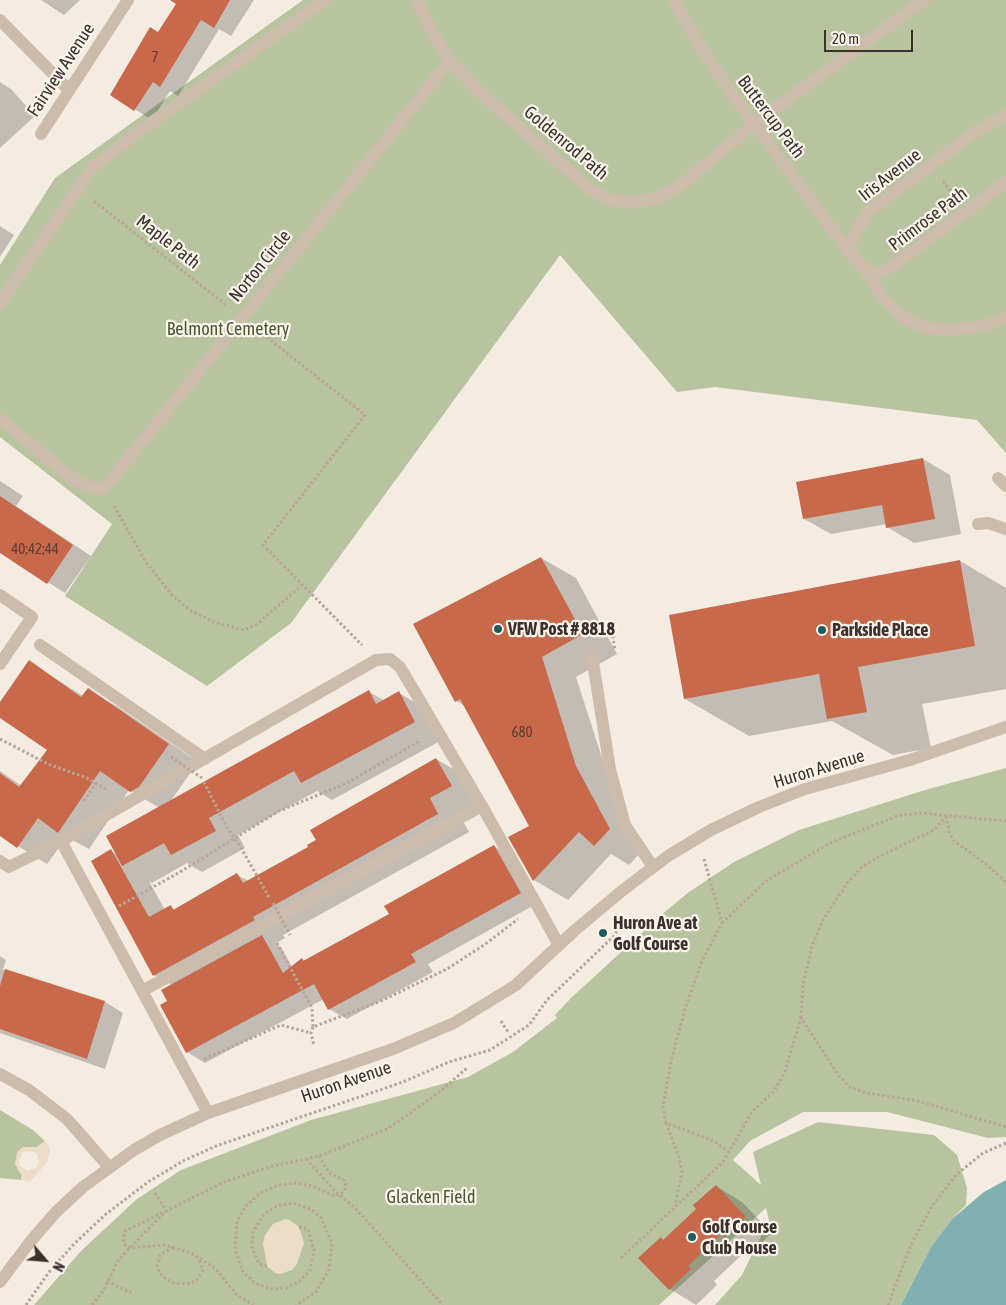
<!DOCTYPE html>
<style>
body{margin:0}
#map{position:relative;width:1006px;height:1305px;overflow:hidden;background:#f4ebe1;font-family:"Asap Condensed",sans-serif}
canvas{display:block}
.north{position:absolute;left:20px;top:1235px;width:50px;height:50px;-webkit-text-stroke:4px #fbf5ee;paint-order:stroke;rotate:117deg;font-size:14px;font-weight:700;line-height:20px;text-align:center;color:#3b302b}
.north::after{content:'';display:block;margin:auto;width:18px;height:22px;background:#3b302b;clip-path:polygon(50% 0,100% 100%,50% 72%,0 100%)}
.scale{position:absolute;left:824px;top:30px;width:89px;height:22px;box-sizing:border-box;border:2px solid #3b302b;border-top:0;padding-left:6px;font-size:15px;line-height:18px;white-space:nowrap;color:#3b302b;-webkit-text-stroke:4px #fbf5ee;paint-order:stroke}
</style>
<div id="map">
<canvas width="1006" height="1305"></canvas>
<div class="north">N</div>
<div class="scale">20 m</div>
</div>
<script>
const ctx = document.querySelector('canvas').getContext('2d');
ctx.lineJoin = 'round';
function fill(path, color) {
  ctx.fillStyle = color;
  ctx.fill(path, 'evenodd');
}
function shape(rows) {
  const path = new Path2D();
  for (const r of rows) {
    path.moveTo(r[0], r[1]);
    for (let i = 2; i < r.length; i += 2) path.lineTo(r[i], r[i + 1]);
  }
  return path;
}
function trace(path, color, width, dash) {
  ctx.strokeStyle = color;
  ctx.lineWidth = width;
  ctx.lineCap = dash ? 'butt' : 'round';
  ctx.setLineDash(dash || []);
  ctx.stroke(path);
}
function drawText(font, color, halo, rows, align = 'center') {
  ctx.font = font + ' "Asap Condensed",sans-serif';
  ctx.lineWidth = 4.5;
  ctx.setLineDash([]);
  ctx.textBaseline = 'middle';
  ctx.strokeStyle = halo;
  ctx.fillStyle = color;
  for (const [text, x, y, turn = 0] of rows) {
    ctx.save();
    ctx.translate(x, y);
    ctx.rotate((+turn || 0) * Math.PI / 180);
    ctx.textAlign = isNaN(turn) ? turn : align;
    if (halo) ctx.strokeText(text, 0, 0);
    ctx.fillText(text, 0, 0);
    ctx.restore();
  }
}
fill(shape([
 [303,0,1006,0,1006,453,977,420,715,387,677,392,560,255,291,623,207,686,65,596,112,524,0,437,0,265,55,178],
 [1006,768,1006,1137,988,1138,887,1112,803,1112,750,1141,733,1160,761,1185,753,1152,818,1122,934,1135,957,1155,967,1188,966,1205,952,1219,931,1247,901,1305,715,1305,742,1275,769,1220,766,1208,659,1305,34,1305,81,1251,137,1199,181,1170,311,1120,468,1077,513,1052,557,1018,555,1015,571,998,667,910,689,892,734,862,799,830,925,790],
 [0,1110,33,1130,45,1141,37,1147,19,1150,18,1170,22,1175,21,1180,0,1178]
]), '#b8c4a0');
fill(shape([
 [45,1141,50,1150,47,1162,30,1182,21,1180,22,1175,15,1164,17,1152,23,1147,37,1147],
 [32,1151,37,1154,39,1163,36,1168,27,1171,20,1166,19,1160,23,1152],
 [285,1219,290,1220,299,1227,304,1243,297,1264,292,1270,280,1274,275,1273,267,1266,263,1243,265,1235,273,1224]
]), '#ecdcc8');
fill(shape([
 [1006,1180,1006,1305,901,1305,931,1247,952,1219,984,1192]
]), '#7fb0b2');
fill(shape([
 [41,0,80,0,64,15],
 [179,0,254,0,231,36,219,29,178,96,170,91,152,120,112,95,158,34],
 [0,82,11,89,35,116,0,148],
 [0,226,14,235,0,257],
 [923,459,950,475,961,534,914,543,887,527,887,524,831,534,804,519],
 [0,481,23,496,16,506,91,556,65,593,0,552],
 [541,558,576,578,617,654,576,677,611,786,644,849,629,865,611,854,568,900,534,880,531,826,466,706,456,701],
 [960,561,1006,588,1006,689,922,704,931,748,893,755,832,721,749,736,685,699],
 [29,662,83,696,88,690,118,707,198,762,170,802,369,692,385,701,399,693,428,710,444,739,332,800,317,791,238,835,245,848,202,872,187,863,152,883,149,881,165,910,171,907,176,910,237,875,249,881,310,847,436,759,467,777,482,804,460,816,469,832,283,935,285,938,275,944,281,947,292,967,302,959,305,961,390,915,494,846,512,857,538,903,428,964,433,972,347,1019,329,1009,324,999,205,1063,187,1052,168,1002,172,985,154,975,111,851,116,854,160,808,129,790,89,849,67,837,47,864,0,835,0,771,22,786,49,750,0,716,0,704],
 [0,956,6,960,3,970,105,1002,123,1013,105,1069,0,1033],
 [716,1186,742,1202,772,1233,751,1252,747,1250,714,1281,717,1285,696,1305,670,1289,640,1258,661,1239,664,1241,698,1209]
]), '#0003');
fill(shape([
 [170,0,230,0,214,28,201,20,160,87,153,82,134,111,110,95,150,27,158,32,176,4],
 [923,458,935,519,886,528,882,505,803,519,796,482],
 [0,496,73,545,47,584,0,553],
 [541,557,583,634,542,657,576,766,610,829,594,846,579,832,533,881,508,837,529,826,460,699,455,702,413,624],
 [960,560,975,646,858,667,867,712,827,719,819,674,684,699,669,615],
 [29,660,81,697,88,688,169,744,139,787,130,792,100,771,58,833,38,818,17,848,0,836,0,773,19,787,47,750,0,718,0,702],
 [369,690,376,704,399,691,415,722,301,783,294,771,209,818,216,831,171,855,164,843,122,866,106,836],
 [436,758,452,786,430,798,438,814,253,917,255,920,153,976,91,861,111,849,149,917,171,905,173,910,237,873,243,883,308,847,307,845,316,840,310,830],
 [494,845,521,893,411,954,416,962,328,1010,314,984,186,1053,160,1005,167,1001,161,990,262,935,283,973,302,958,303,961,389,914,384,906],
 [5,969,105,1001,87,1059,0,1029,0,986],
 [716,1185,746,1217,724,1238,721,1234,688,1266,691,1269,669,1290,638,1258,661,1237,663,1240,696,1209,693,1205]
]), '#c8694b');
trace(shape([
 [943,181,954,196],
 [94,201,226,305],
 [259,331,365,415,263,545,362,645],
 [114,506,146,562,172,595,191,611,214,622,244,630,257,624,302,585],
 [612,631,615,650],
 [0,739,48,764,87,778,107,790],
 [204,782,227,828,240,846,270,899],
 [84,801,96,783],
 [946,816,949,832,954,841,986,864,1006,882],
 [704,859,722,923,702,961,686,1006,671,1061,663,1107,666,1123,714,1141,729,1152],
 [119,906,180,872,279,811,347,783,420,741],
 [722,923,766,881,830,843,897,816,921,813,1006,821],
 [277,943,312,1008,313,1027,381,1001,447,969,484,945,518,919],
 [801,1018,803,985,812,946,823,920,848,882,862,867,878,857,934,830,946,816],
 [501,1021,508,1032],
 [313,1027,311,1033,314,1046],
 [204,1059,281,1025,311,1033],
 [666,1123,679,1157,682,1172,675,1206],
 [306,1159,335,1191,357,1210,443,1305],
 [155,1193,166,1211,125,1231,123,1239,125,1245,130,1248,165,1245,191,1253,215,1268,236,1294,253,1305],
 [299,1227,308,1229,314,1250,310,1270,300,1281,286,1288,270,1289,255,1283,243,1272,235,1249,237,1222,245,1207,260,1193,278,1185,295,1183,312,1186,335,1196,344,1192,346,1186,344,1180,329,1173,319,1156],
 [173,1247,160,1255,157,1266,162,1276,173,1283,187,1284,196,1281,203,1270,198,1258],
 [621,1258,723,1162,752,1112,774,1091,784,1074,801,1018,839,1076,850,1087,866,1093,919,1101,1006,1127],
 [267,1266,259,1264,252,1247,253,1232,264,1214,277,1206,292,1203,311,1209,321,1218,332,1243,329,1269,316,1292,296,1305],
 [107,1281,131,1293],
 [26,1305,49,1272,74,1244,106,1214,148,1182,183,1161,216,1146,403,1082,449,1062,490,1050,529,1025,547,1000,614,936,622,921],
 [92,1305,103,1291,119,1259,166,1211,224,1182,269,1167,319,1156,387,1129,437,1094,467,1068],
 [888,1305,911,1245,932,1206,956,1175,983,1153,1006,1143]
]), '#b9a596', 3, [2.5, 2.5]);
trace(shape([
 [417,0,432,32,450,61,487,99,591,190,608,199,629,203,654,199,677,188,754,124,924,0],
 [674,0,699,44,727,87,847,249,867,272,881,295,893,308,905,318,926,328,950,330,984,326,1006,317],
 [0,20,69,90],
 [41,134,128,0],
 [847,249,868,212,975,132,1006,115],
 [867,272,884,272,1006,182],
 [0,304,92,168,135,134,325,0],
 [0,419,69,476,91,488,104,489,450,61],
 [998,478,1006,486],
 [978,524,988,523,1006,529],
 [0,595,32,617,0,664],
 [40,645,205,759],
 [592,656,610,769,625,825,653,867],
 [0,861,9,867,61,841],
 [142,991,482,806],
 [0,1074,29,1090,67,1119,109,1167],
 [208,1113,61,841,376,660,390,659,400,667,482,806,559,945],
 [0,1282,30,1242,56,1212,83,1187,134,1150,160,1135,208,1113,393,1049,454,1023,516,985,574,931,623,890,668,856,711,830,759,807,805,789,910,760,1006,727]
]), '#cdbbac', 12);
trace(shape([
 [171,757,202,778],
 [273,903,290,935]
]), '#b9a596', 3, [2.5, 2.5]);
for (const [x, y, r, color] of [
 [498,629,5,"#1f5a5e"],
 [822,630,5,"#1f5a5e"],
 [603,933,5,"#1f5a5e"],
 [692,1237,5,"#1f5a5e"]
]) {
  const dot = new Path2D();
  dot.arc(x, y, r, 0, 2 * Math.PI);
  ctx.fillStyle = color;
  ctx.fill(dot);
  trace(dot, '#fbf5ee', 2);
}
drawText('15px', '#5e3e33', null, [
 ["7",155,57],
 ["40;42;44",35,549],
 ["680",522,732]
]);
drawText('18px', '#3b302b', '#fbf5ee', [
 ["Fairview Avenue",61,70,-57],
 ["Buttercup Path",771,117,53],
 ["Goldenrod Path",566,143,40],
 ["Iris Avenue",890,175,-38],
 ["Primrose Path",928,219,-37],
 ["Maple Path",168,242,38],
 ["Norton Circle",260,266,-51],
 ["Huron Avenue",819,769,-17],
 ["Huron Avenue",346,1082,-19]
]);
drawText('18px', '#4a5a2e', '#fbf5ee', [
 ["Belmont Cemetery",228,329],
 ["Glacken Field",431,1197]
]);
drawText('bold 18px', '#3b302b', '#fbf5ee', [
 ["VFW Post # 8818",508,629],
 ["Parkside Place",832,630],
 ["Huron Ave at",613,923],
 ["Golf Course",613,944],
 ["Golf Course",702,1227],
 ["Club House",702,1248]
], 'left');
</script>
